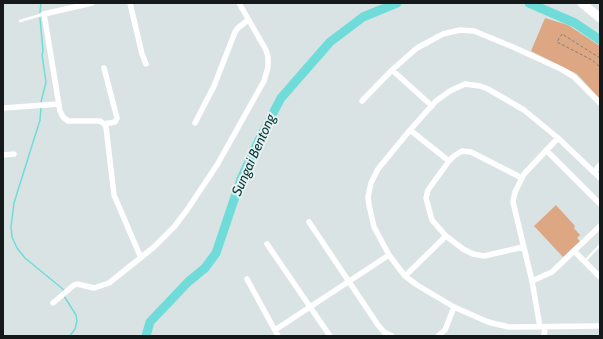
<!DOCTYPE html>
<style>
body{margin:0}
#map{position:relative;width:603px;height:339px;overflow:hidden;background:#dae3e3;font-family:Cabin,sans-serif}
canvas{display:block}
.frame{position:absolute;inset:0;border:4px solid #161919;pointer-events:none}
</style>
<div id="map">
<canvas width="603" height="339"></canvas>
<div class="frame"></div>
</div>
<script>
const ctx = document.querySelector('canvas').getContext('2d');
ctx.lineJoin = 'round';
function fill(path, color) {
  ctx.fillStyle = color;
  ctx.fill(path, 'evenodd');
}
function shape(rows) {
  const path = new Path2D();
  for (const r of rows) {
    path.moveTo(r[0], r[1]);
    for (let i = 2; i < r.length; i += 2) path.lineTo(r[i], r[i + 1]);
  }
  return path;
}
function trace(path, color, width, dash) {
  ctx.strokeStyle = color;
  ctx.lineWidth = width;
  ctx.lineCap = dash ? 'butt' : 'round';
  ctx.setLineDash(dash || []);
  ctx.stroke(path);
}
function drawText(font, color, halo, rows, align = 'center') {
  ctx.font = font + ' Cabin,sans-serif';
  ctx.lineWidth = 4;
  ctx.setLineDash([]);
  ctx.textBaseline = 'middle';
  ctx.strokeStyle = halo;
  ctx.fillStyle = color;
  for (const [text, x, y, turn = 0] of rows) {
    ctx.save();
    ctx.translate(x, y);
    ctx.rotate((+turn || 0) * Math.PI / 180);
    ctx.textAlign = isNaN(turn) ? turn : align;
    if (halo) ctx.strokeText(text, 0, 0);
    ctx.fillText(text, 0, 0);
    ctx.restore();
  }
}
fill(shape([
 [545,18,568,25,600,46,600,99,577,74,531,51],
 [556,205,575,226,574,228,580,235,577,238,580,241,563,257,534,226]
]), '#dda784');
trace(shape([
 [40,12,41,3],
 [40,18,43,51,42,55,46,82,41,102],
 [41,107,40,120,14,203,11,227,12,237,17,248,25,258,64,290],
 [64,296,76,315,77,321,75,329,70,336]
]), '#70dcda', 1.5);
trace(shape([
 [529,3,575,23,600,40],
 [146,336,150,322,188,282,205,268,216,253,241,179,260,138,281,98,330,42,363,17,397,3]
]), '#70dcda', 9);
trace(shape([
 [600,58,562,34,557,42,592,60,600,67]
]), '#7c8282', 1, [3, 2]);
trace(shape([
 [20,21,44,14],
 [585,261,600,245]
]), '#fff', 2.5);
trace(shape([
 [92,3,44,14,60,111,63,117,68,121,100,121,104,124,106,127,114,195,141,258],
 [130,3,142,54,146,64],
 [362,101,392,70],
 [432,106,392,70,417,48,443,34,460,30,474,31,513,47,561,69,573,76,600,103],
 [3,108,59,104],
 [195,123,214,86,235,32,238,28,248,20],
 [104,124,115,122,117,118,104,68],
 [410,130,449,161],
 [546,150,600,204],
 [3,155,14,154],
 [594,172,600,165],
 [522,178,471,152,462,151,454,156,449,161,428,190,426,198,432,220,446,236,463,249,473,254,484,256,523,247],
 [600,178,558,138,524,110,488,89,480,86,465,84,450,91,436,101,410,130,378,169,371,183,368,197,369,205,374,227,389,255,398,267,405,276,417,285,454,307,488,322,509,327,600,326],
 [309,222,378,325,384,332,392,336],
 [267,244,330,336],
 [574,251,600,277],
 [405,276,446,236],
 [247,279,278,336],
 [532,281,552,272,600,226],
 [53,303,74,285,77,284,94,288,109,283,154,247,174,227,187,210,217,165,264,81,268,67,268,57,266,50,239,3],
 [540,327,532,281,513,202,515,192,524,174,558,138],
 [275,330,389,255],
 [438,336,445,330,454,307],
 [544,336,545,327]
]), '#fff', 5.5);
trace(shape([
 [582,3,600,18]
]), '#fff', 9);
drawText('italic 14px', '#0c403f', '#e7f0f0', [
 ["Sungai Bentong",254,155,-66]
]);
</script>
